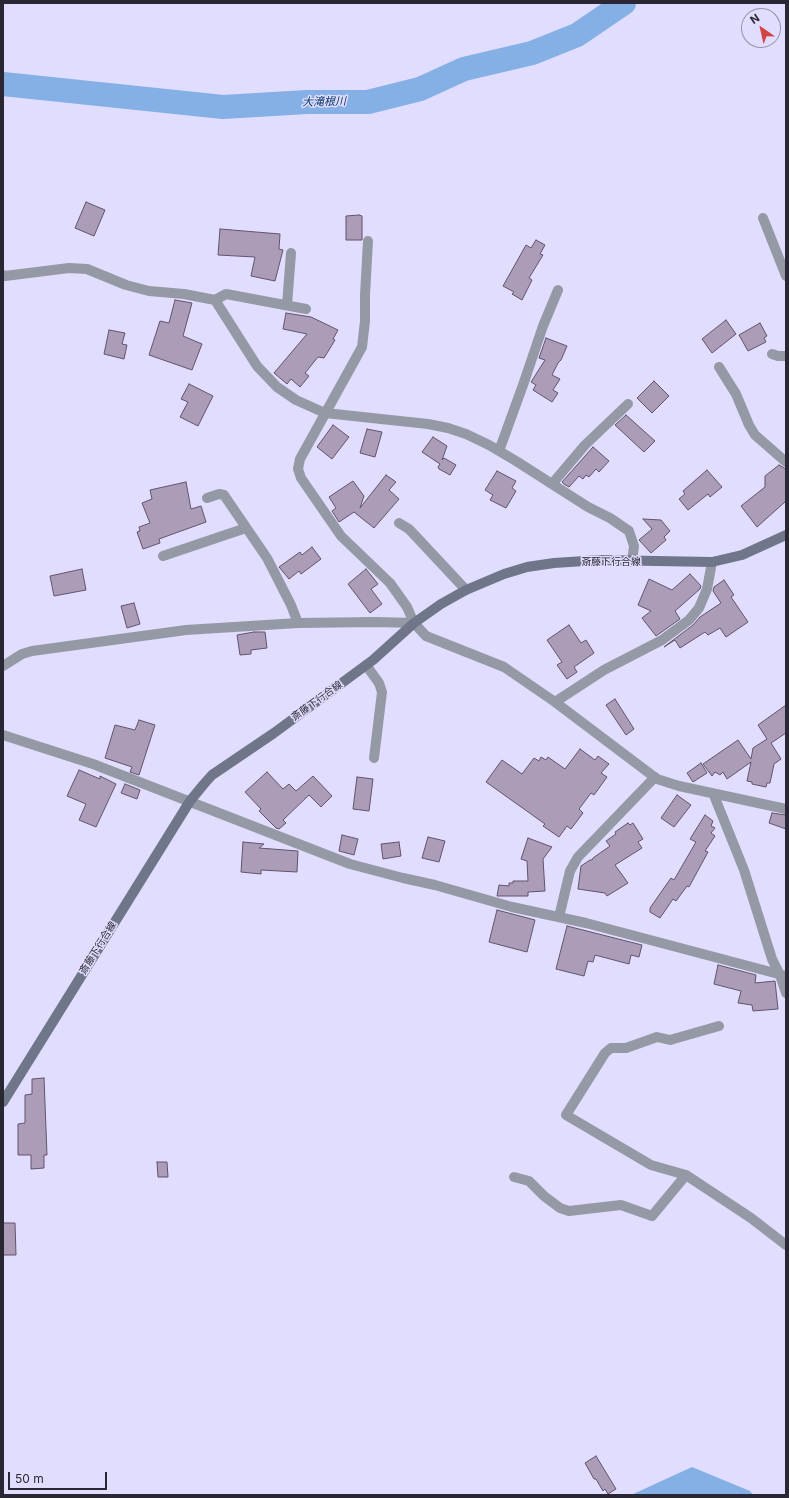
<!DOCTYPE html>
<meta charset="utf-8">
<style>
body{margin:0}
#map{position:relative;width:789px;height:1498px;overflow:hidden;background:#e1ddfe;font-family:Inter,sans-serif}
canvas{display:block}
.frame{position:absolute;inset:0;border:4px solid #292733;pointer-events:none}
.north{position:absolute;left:741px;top:8px;width:40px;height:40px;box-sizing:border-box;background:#e1ddfe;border:1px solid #9794ad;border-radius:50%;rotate:326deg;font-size:11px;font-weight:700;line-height:16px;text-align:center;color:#292733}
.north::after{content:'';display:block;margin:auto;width:14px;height:18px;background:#d24341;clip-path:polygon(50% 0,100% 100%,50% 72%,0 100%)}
.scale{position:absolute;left:8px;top:1472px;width:99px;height:18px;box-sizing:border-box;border:2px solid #292733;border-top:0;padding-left:5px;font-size:12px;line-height:14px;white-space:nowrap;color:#292733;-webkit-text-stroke:3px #e1ddfe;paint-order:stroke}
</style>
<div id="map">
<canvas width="789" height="1498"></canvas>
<div class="frame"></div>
<div class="north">N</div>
<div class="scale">50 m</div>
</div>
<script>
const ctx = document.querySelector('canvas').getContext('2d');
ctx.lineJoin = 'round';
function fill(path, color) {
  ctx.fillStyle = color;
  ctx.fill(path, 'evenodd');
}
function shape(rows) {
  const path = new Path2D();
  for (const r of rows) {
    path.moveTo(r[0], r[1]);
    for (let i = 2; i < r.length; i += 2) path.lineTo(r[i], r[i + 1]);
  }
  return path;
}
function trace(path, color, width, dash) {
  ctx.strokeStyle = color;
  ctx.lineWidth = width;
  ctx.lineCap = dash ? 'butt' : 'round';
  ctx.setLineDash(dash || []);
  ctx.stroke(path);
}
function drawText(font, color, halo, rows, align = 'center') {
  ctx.font = font + ' Inter,"Noto Sans JP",sans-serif';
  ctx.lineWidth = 3;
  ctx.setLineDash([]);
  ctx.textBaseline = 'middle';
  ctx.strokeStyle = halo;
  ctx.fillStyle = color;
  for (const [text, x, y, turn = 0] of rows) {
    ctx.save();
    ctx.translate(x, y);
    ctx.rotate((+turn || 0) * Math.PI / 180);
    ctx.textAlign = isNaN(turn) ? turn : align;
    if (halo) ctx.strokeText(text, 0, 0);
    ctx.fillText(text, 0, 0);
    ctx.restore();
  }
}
fill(shape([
 [692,1467,750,1491,753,1495,631,1495]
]), '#84b0e5');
trace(shape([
 [3,84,223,107,307,102,368,102,420,89,464,69,532,53,577,35,624,3]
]), '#84b0e5', 24);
const building = shape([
 [86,202,105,210,94,236,75,228,86,202],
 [359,215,362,216,362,240,346,240,346,216,359,215],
 [220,229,280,234,279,249,283,250,275,281,251,276,255,257,218,255,220,229],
 [536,240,545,245,540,254,543,255,529,278,532,280,522,300,512,294,514,292,503,286,526,245,531,248,536,240],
 [175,300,192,303,183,336,202,344,192,370,149,355,160,321,169,323,175,300],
 [286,313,311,317,338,330,333,339,335,340,324,358,318,357,305,373,309,376,300,387,291,379,287,384,274,373,307,334,283,329,286,313],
 [726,320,736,334,712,353,702,339,726,320],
 [760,323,767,336,764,338,766,342,748,351,739,335,760,323],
 [109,330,125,333,122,344,127,345,124,359,104,354,109,330],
 [546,338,567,346,561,360,558,363,552,375,560,379,553,390,558,393,552,402,533,390,536,385,531,382,545,360,539,358,546,338],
 [654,381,669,396,652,413,637,398,654,381],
 [189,384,213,396,198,426,180,417,188,402,181,399,189,384],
 [626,415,655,441,644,452,615,425,626,415],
 [333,425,349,437,332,459,317,447,333,425],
 [367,429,382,432,375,457,360,453,367,429],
 [433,437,447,446,442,460,444,458,456,465,450,475,439,469,438,467,440,464,422,452,433,437],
 [593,447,609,461,599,472,596,469,589,477,586,475,583,479,579,476,569,487,564,484,562,482,593,447],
 [779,465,786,469,786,501,757,527,741,506,765,487,765,476,779,465],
 [707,470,722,487,710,497,708,494,688,510,679,499,685,494,683,491,707,470],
 [497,471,516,481,512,488,516,491,506,508,490,500,493,495,485,490,497,471],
 [386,475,396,482,389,490,399,499,374,528,354,512,339,522,332,511,336,508,329,497,353,481,364,496,360,508,386,475],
 [186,482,191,509,201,506,206,522,159,539,160,543,143,549,137,532,140,531,139,527,150,523,142,503,152,499,150,490,186,482],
 [643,519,661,520,670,531,664,537,666,540,651,553,639,540,652,529,643,519],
 [312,547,321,559,301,574,299,571,289,579,279,567,300,552,302,555,312,547],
 [82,569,86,590,54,596,50,576,82,569],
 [366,569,378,584,371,589,382,604,370,613,348,584,366,569],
 [690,574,701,586,700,589,675,611,680,619,656,636,642,618,651,611,638,605,649,579,672,590,690,574],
 [724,580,734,595,731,597,748,622,726,637,720,628,708,635,705,632,680,648,675,640,664,647,693,625,700,617,721,603,713,591,714,587,724,580],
 [134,603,140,624,127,628,121,606,134,603],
 [569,625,581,643,586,640,594,653,574,667,577,672,567,679,557,665,562,662,547,640,569,625],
 [254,632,265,632,267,648,251,650,251,654,240,655,237,635,254,632],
 [615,699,634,729,626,735,606,705,615,699],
 [786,705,786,733,771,743,781,759,774,764,770,783,767,783,766,787,752,784,752,782,747,781,751,762,727,779,723,772,720,775,715,772,712,776,703,764,738,740,751,759,753,748,767,739,758,725,786,705],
 [139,720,155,725,139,775,130,772,132,767,105,758,115,725,135,730,139,720],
 [580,749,595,760,598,756,609,764,601,773,607,777,594,795,591,793,579,809,583,813,571,829,567,826,559,837,543,826,545,824,486,782,502,760,522,774,534,758,539,761,541,757,546,760,548,757,565,769,580,749],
 [701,763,707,773,693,782,687,773,701,763],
 [79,770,100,779,100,776,116,784,96,827,79,820,86,804,67,796,79,770],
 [267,772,283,789,289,784,296,791,313,776,332,796,321,807,309,795,283,820,286,823,279,829,276,828,259,811,261,809,245,792,267,772],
 [357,777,373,779,369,811,353,809,357,777],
 [125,784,140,790,137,799,121,793,125,784],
 [677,795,691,805,674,827,661,818,677,795],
 [772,813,786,815,786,829,769,823,772,813],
 [705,815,713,821,711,826,715,828,711,833,715,836,705,851,708,852,689,887,687,886,676,901,673,899,660,918,650,912,650,908,671,878,674,880,696,842,690,839,705,815],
 [628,823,630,825,633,823,643,839,638,842,642,848,615,865,628,883,607,896,605,893,578,889,581,866,590,860,592,860,593,858,610,846,606,841,616,834,615,832,628,823],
 [342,835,358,839,354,855,339,851,342,835],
 [428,837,445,841,439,862,422,858,428,837],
 [528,838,552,847,543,859,545,891,528,892,528,896,497,896,499,885,509,886,509,883,513,883,513,881,528,881,527,861,521,859,528,838],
 [243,842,264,844,259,848,298,851,297,872,261,870,261,874,241,872,243,842],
 [399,842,401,856,383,859,381,844,399,842],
 [497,910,535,920,527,952,489,942,497,910],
 [567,926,642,945,639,957,631,955,629,964,595,955,593,962,588,961,584,976,556,969,567,926],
 [718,965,756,975,755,983,775,981,778,1009,753,1011,752,1005,738,1003,741,991,714,984,718,965],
 [44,1078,47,1155,44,1155,44,1168,31,1169,31,1155,18,1155,18,1124,25,1123,25,1095,32,1094,32,1079,44,1078],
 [157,1162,167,1162,168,1177,158,1177,157,1162],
 [3,1223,15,1223,16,1255,3,1255,3,1223],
 [596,1456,616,1489,608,1494,605,1489,603,1491,596,1479,594,1479,585,1463,596,1456]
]);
fill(building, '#ab9cb8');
trace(building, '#62536d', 1);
trace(shape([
 [763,218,786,276],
 [368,241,365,295,365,321,362,347,300,459,298,469,301,478,341,536,390,583,407,607,414,623,426,636,504,667,555,702,657,779,679,786,786,809],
 [3,275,5,276,69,268,87,269,126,285,149,291,184,294,215,300,257,366,277,387,296,400,325,413,428,424,448,428,466,434,489,445,516,461,588,507,610,518,629,531,634,546,632,562],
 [215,300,226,294,306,309],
 [287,305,291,253],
 [772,354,778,356,786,356],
 [719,367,736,394,749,425,755,435,786,462],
 [499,451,523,385,543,326,558,290],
 [552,484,585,445,628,404],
 [207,498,219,494,224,495,226,498,267,558,291,605,298,623],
 [399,523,409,529,466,590],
 [163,556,246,528],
 [366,665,379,683,382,692,374,758],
 [3,666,22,654,32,651,186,630,298,623,376,622,414,623],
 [555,702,604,670,662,640,689,620,699,608,707,589,712,562],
 [3,735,93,764,350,864,403,878,435,885,512,907,586,923,786,976],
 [713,793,744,870,772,959,780,975,786,993],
 [559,917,570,871,578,857,655,777],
 [719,1026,670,1040,657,1037,626,1048,611,1048,605,1053,566,1115,651,1165,686,1175,751,1218,786,1245],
 [514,1177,529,1181,544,1196,560,1208,569,1211,621,1205,652,1216,686,1175]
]), '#9599a6', 10);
trace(shape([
 [3,1102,190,801,204,784,212,775,274,733,373,660,414,623,441,604,466,590,504,574,527,567,554,563,600,560,712,562,742,555,786,535]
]), '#707689', 10);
drawText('10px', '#292733', '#e1ddfe', [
 ["斎藤下行合線",611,562],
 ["斎藤下行合線",317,701,-36],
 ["斎藤下行合線",98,948,-58]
]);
drawText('italic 11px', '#073666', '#e1ddfe', [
 ["大滝根川",324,102,-1]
]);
</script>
